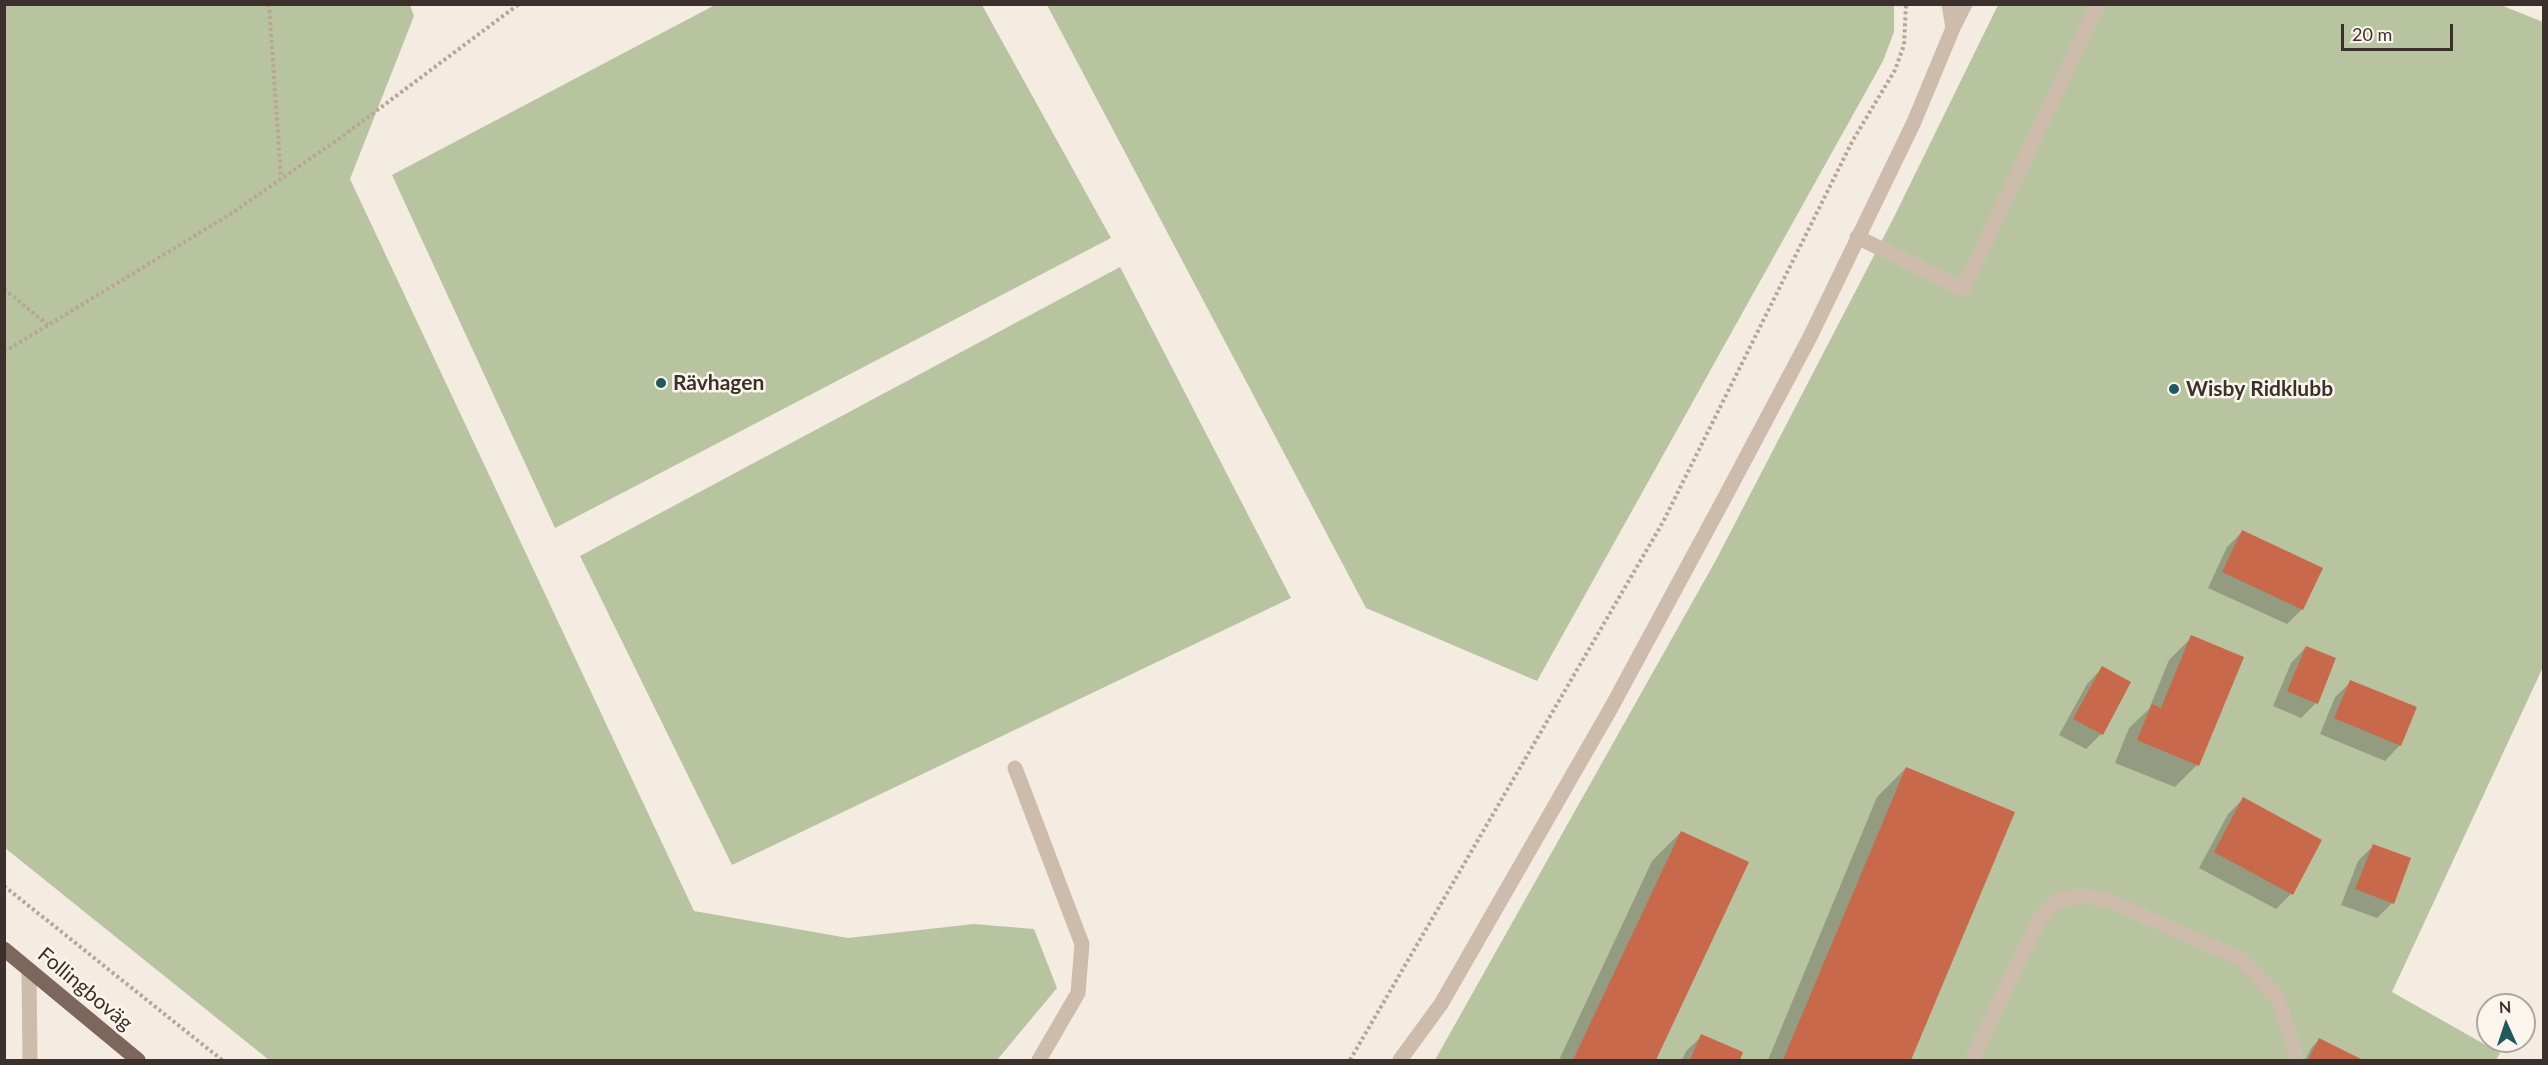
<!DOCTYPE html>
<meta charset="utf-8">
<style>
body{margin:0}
#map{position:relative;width:2548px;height:1065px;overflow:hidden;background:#f4ebe1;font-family:Lato,sans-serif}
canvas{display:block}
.frame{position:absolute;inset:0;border:6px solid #3b302b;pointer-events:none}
.north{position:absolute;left:2476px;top:993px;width:60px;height:60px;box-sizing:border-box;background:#fbf5ee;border:2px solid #aea6a0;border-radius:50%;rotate:357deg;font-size:16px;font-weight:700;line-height:24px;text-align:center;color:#3b302b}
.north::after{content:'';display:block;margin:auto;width:21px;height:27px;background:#1f5a5e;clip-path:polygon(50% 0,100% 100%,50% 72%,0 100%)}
.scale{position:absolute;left:2341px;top:24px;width:112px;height:27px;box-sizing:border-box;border:3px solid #3b302b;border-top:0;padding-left:8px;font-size:18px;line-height:21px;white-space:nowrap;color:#3b302b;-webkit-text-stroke:4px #fbf5ee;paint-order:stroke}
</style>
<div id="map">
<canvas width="2548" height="1065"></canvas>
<div class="frame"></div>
<div class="north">N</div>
<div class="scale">20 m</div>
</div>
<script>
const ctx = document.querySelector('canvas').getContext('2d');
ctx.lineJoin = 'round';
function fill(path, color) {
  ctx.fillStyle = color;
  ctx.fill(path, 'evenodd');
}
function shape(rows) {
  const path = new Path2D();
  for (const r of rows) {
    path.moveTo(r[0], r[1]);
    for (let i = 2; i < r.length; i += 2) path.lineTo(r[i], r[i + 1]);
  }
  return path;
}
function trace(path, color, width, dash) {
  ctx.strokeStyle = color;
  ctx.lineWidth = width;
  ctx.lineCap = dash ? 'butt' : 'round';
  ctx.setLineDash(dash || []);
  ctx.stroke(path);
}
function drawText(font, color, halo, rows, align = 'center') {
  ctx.font = font + ' Lato,sans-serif';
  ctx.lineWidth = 5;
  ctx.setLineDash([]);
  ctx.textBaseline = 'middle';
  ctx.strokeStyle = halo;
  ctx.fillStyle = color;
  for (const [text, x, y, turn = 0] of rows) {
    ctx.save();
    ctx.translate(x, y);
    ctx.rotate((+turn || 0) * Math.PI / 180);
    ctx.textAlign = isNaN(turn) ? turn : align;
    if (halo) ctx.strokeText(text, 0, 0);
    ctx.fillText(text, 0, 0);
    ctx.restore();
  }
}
fill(shape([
 [1894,4,1894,32,1883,61,1537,681,1366,608,1047,5],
 [2498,4,2543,22,2543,667,2392,992,2500,1053,2496,1060,1435,1060,1716,560,1894,217,1998,5],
 [4,5,410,5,414,16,350,179,694,911,848,938,974,924,1034,929,1057,988,997,1060,269,1060,5,848],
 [715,5,982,5,1111,238,555,528,392,175],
 [1120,267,1291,598,732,865,580,556]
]), '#b8c4a0');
fill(shape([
 [2242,532,2302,609,2287,624,2208,588,2227,547],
 [2192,637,2197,765,2175,787,2115,763,2129,728,2149,709,2169,660],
 [2306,647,2316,703,2301,718,2273,706,2291,663],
 [2102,668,2101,734,2086,749,2059,735,2087,684],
 [2351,682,2400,745,2385,761,2320,734,2335,697],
 [1906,768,2013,813,1909,1060,1768,1060,1877,797],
 [2243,799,2291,894,2276,909,2199,868,2228,814],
 [1681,832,1747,863,1654,1060,1559,1060,1652,861],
 [2373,846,2392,903,2377,918,2341,905,2358,861],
 [1702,1036,1741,1053,1738,1060,1682,1060,1686,1051],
 [2319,1040,2359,1060,2305,1060,2312,1047]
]), '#0003');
fill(shape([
 [2242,530,2323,568,2303,610,2222,572],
 [2191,635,2244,657,2199,766,2137,740,2152,704,2161,708],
 [2306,646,2336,658,2318,704,2287,691],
 [2102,666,2131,682,2103,735,2073,719],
 [2350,680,2417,707,2401,746,2334,718],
 [1906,767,2015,812,1911,1060,1783,1060],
 [2243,797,2322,840,2293,895,2214,852],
 [1681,831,1749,862,1656,1060,1573,1060],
 [2373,844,2411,858,2394,904,2355,889],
 [1701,1034,1743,1052,1740,1060,1690,1060],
 [2319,1038,2361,1059,2360,1060,2308,1060]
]), '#c8694b');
trace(shape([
 [269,4,281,178],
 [4,289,48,325],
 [4,352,229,215,340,138,519,4],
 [4,886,222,1060],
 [1350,1060,1663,522,1853,140,1895,70,1904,45,1906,4]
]), '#b9a596', 4, [3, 3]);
trace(shape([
 [1949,4,1953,28],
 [1857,237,1963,289,2098,4],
 [1015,768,1082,944,1078,993,1039,1060],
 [29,970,30,1060],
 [1400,1060,1441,1004,1611,708,1725,497,1810,337,1914,122,1953,28,1965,4],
 [1972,1060,2038,921,2058,900,2081,896,2105,899,2241,959,2278,998,2295,1052]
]), '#cdbbac', 15);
trace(shape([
 [4,949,138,1060]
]), '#7d675c', 15);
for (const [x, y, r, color] of [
 [661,383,6,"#1f5a5e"],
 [2174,389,6,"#1f5a5e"]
]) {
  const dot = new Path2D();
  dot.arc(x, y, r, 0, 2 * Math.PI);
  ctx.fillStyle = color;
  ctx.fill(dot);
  trace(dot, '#fbf5ee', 2);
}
drawText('bold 21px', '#3b302b', '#fbf5ee', [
 ["Rävhagen",673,383],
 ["Wisby Ridklubb",2186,389]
], 'left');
drawText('21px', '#3b302b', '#fbf5ee', [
 ["Follingboväg",85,989,40]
]);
</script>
